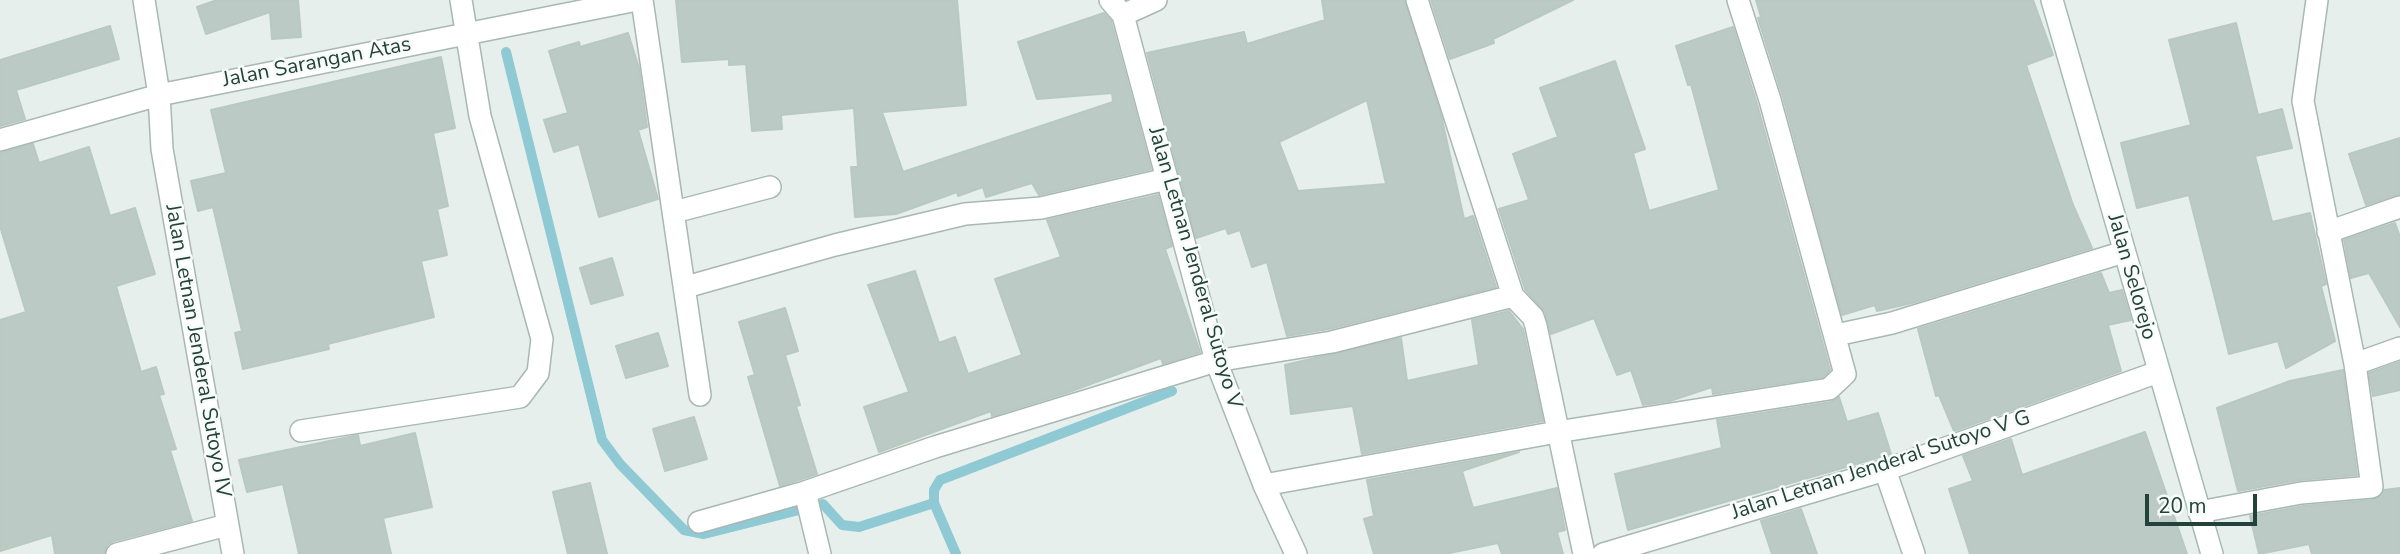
<!DOCTYPE html>
<style>
body{margin:0}
#map{position:relative;width:2400px;height:554px;overflow:hidden;background:#e6efeb;font-family:"Nunito Sans",sans-serif}
canvas{display:block}
.scale{position:absolute;left:2145px;top:494px;width:112px;height:32px;box-sizing:border-box;border:4px solid #24423a;border-top:0;padding-left:9px;font-size:21px;line-height:24px;white-space:nowrap;color:#24423a;-webkit-text-stroke:5px #f7fbf9;paint-order:stroke}
</style>
<div id="map">
<canvas width="2400" height="554"></canvas>
<div class="scale">20 m</div>
</div>
<script>
const ctx = document.querySelector('canvas').getContext('2d');
ctx.lineJoin = 'round';
function shape(rows) {
  const path = new Path2D();
  for (const r of rows) {
    path.moveTo(r[0], r[1]);
    for (let i = 2; i < r.length; i += 2) path.lineTo(r[i], r[i + 1]);
  }
  return path;
}
function trace(path, color, width, dash) {
  ctx.strokeStyle = color;
  ctx.lineWidth = width;
  ctx.lineCap = dash ? 'butt' : 'round';
  ctx.setLineDash(dash || []);
  ctx.stroke(path);
}
function fill(path, color) {
  ctx.fillStyle = color;
  ctx.fill(path, 'evenodd');
}
function drawText(font, color, halo, rows, align = 'center') {
  ctx.font = font + ' "Nunito Sans",sans-serif';
  ctx.lineWidth = 5;
  ctx.setLineDash([]);
  ctx.textBaseline = 'middle';
  ctx.strokeStyle = halo;
  ctx.fillStyle = color;
  for (const [text, x, y, turn = 0] of rows) {
    ctx.save();
    ctx.translate(x, y);
    ctx.rotate((+turn || 0) * Math.PI / 180);
    ctx.textAlign = isNaN(turn) ? turn : align;
    if (halo) ctx.strokeText(text, 0, 0);
    ctx.fillText(text, 0, 0);
    ctx.restore();
  }
}
trace(shape([
 [506,52,602,440,620,464,684,530,704,534,823,504,842,525,859,527,934,503,956,554],
 [934,503,934,490,940,480,1172,391]
]), '#8ec9d4', 10);
const building = shape([
 [217,0,298,0,301,37,272,39,270,12,206,34,197,7,217,0],
 [676,0,957,0,966,105,882,112,903,172,1113,102,1112,93,1037,99,1018,42,1104,13,1111,21,1151,169,1039,195,1032,183,986,197,983,187,958,196,957,192,896,214,855,217,851,167,858,167,854,108,781,115,782,129,752,131,746,64,729,65,729,59,682,62,676,0],
 [1322,0,1404,0,1441,115,1464,219,1473,216,1496,287,1329,329,1287,336,1267,262,1252,267,1240,230,1228,234,1226,228,1196,238,1147,53,1244,32,1247,44,1325,20,1322,0],
 [1367,100,1386,184,1298,191,1279,142,1367,100],
 [1431,0,1573,0,1493,39,1494,43,1450,59,1431,0],
 [1756,0,2033,0,2053,55,2026,65,2073,205,2092,248,1912,303,1877,311,1875,305,1842,315,1783,97,1758,18,1761,17,1756,0],
 [2236,23,2258,115,2282,109,2292,148,2255,156,2272,222,2310,213,2326,284,2321,286,2335,341,2286,368,2278,341,2229,354,2189,195,2137,208,2121,143,2191,125,2169,40,2236,23],
 [110,26,119,59,16,90,25,119,0,126,0,60,110,26],
 [1733,27,1757,104,1830,370,1823,377,1713,394,1712,387,1670,401,1643,405,1631,370,1617,375,1594,318,1551,334,1545,312,1525,289,1499,209,1529,200,1513,154,1558,137,1540,88,1615,61,1645,149,1633,153,1649,211,1719,190,1691,84,1688,85,1676,46,1733,27],
 [628,33,639,68,647,127,638,130,658,199,599,217,579,144,554,152,544,120,568,113,549,51,579,42,580,47,628,33],
 [441,57,455,128,433,133,448,206,437,209,447,255,421,261,434,317,328,344,329,349,243,369,235,333,242,331,213,207,198,211,191,181,226,173,211,110,441,57],
 [2400,138,2400,194,2366,205,2349,154,2400,138],
 [33,144,39,163,89,147,110,216,135,208,155,274,116,286,141,372,156,367,164,394,159,395,176,449,170,450,192,521,114,541,107,545,104,554,55,554,52,535,0,551,0,320,26,312,0,226,0,153,33,144],
 [1158,195,1172,246,1165,249,1200,352,1163,364,1161,358,1069,392,992,416,991,411,879,452,864,407,909,392,868,285,915,271,939,343,955,337,968,374,1022,355,995,279,1061,257,1047,220,1158,195],
 [2395,223,2400,237,2400,327,2369,273,2351,278,2344,240,2395,223],
 [612,258,623,295,591,304,580,268,612,258],
 [2101,273,2109,293,2122,290,2131,320,2108,325,2121,371,1954,431,1939,395,1936,396,1918,329,2101,273],
 [785,308,798,351,785,355,800,405,796,406,817,474,780,486,748,377,755,375,739,322,785,308],
 [1509,311,1523,329,1543,421,1362,454,1353,406,1291,414,1285,365,1401,338,1407,381,1479,365,1472,320,1509,311],
 [658,333,668,366,626,378,616,346,658,333],
 [2400,362,2400,390,2373,396,2369,373,2400,362],
 [2343,370,2357,475,2299,480,2238,491,2217,408,2290,381,2343,370],
 [1839,397,1847,422,1878,413,1891,454,1628,530,1615,474,1722,448,1717,420,1831,402,1839,397],
 [694,417,707,459,665,471,653,429,694,417],
 [2145,432,2187,554,1970,554,1949,489,1973,481,1963,456,2011,439,2022,475,2145,432],
 [415,433,432,507,383,518,391,554,299,554,283,484,247,492,239,460,358,435,360,446,415,433],
 [1519,452,1462,471,1473,508,1557,488,1565,530,1557,532,1563,554,1502,554,1498,543,1445,554,1374,554,1364,519,1374,516,1367,480,1519,452],
 [590,483,607,554,568,554,553,492,590,483],
 [2400,488,2400,554,2312,554,2309,544,2259,554,2250,516,2303,506,2373,500,2384,490,2400,488],
 [1801,509,1817,554,1772,554,1761,521,1801,509]
]);
fill(building, '#bbcac4');
trace(building, '#b8c9c2', 2);
const street = shape([
 [144,0,159,95,162,149,233,554],
 [642,0,700,395],
 [1110,0,1123,15,1156,0],
 [1417,0,1513,296,1533,317,1536,326,1584,554],
 [1123,15,1216,361,1264,485,1296,554],
 [0,140,159,95,637,0],
 [674,212,770,187],
 [2328,232,2400,207],
 [686,287,835,245,965,214,1041,208,1167,179],
 [1836,335,1892,323,2124,252],
 [2355,364,2400,348],
 [301,431,520,397,538,373,542,339,480,116,461,0],
 [1885,470,1914,554],
 [1264,485,1557,432,1829,389,1845,374,1770,100,1738,0],
 [805,492,820,554],
 [2199,512,2301,493,2372,487,2355,364,2303,101,2317,0],
 [699,522,805,492,935,447,1216,361,1332,342,1513,296],
 [117,554,227,525],
 [1603,554,1885,470,2158,372]
]);
const secondary = shape([
 [2052,0,2212,554]
]);
trace(street, '#a8b8b2', 24);
trace(secondary, '#a4bbb3', 24);
trace(street, '#fff', 21);
trace(secondary, '#fff', 21);
drawText('21px', '#24423a', '#f7fbf9', [
 ["Jalan Sarangan Atas",317,63,-11],
 ["Jalan Letnan Jenderal Sutoyo V",1194,268,74],
 ["Jalan Selorejo",2131,277,74],
 ["Jalan Letnan Jenderal Sutoyo IV",197,351,80],
 ["Jalan Letnan Jenderal Sutoyo V G",1881,466,-18]
]);
</script>
